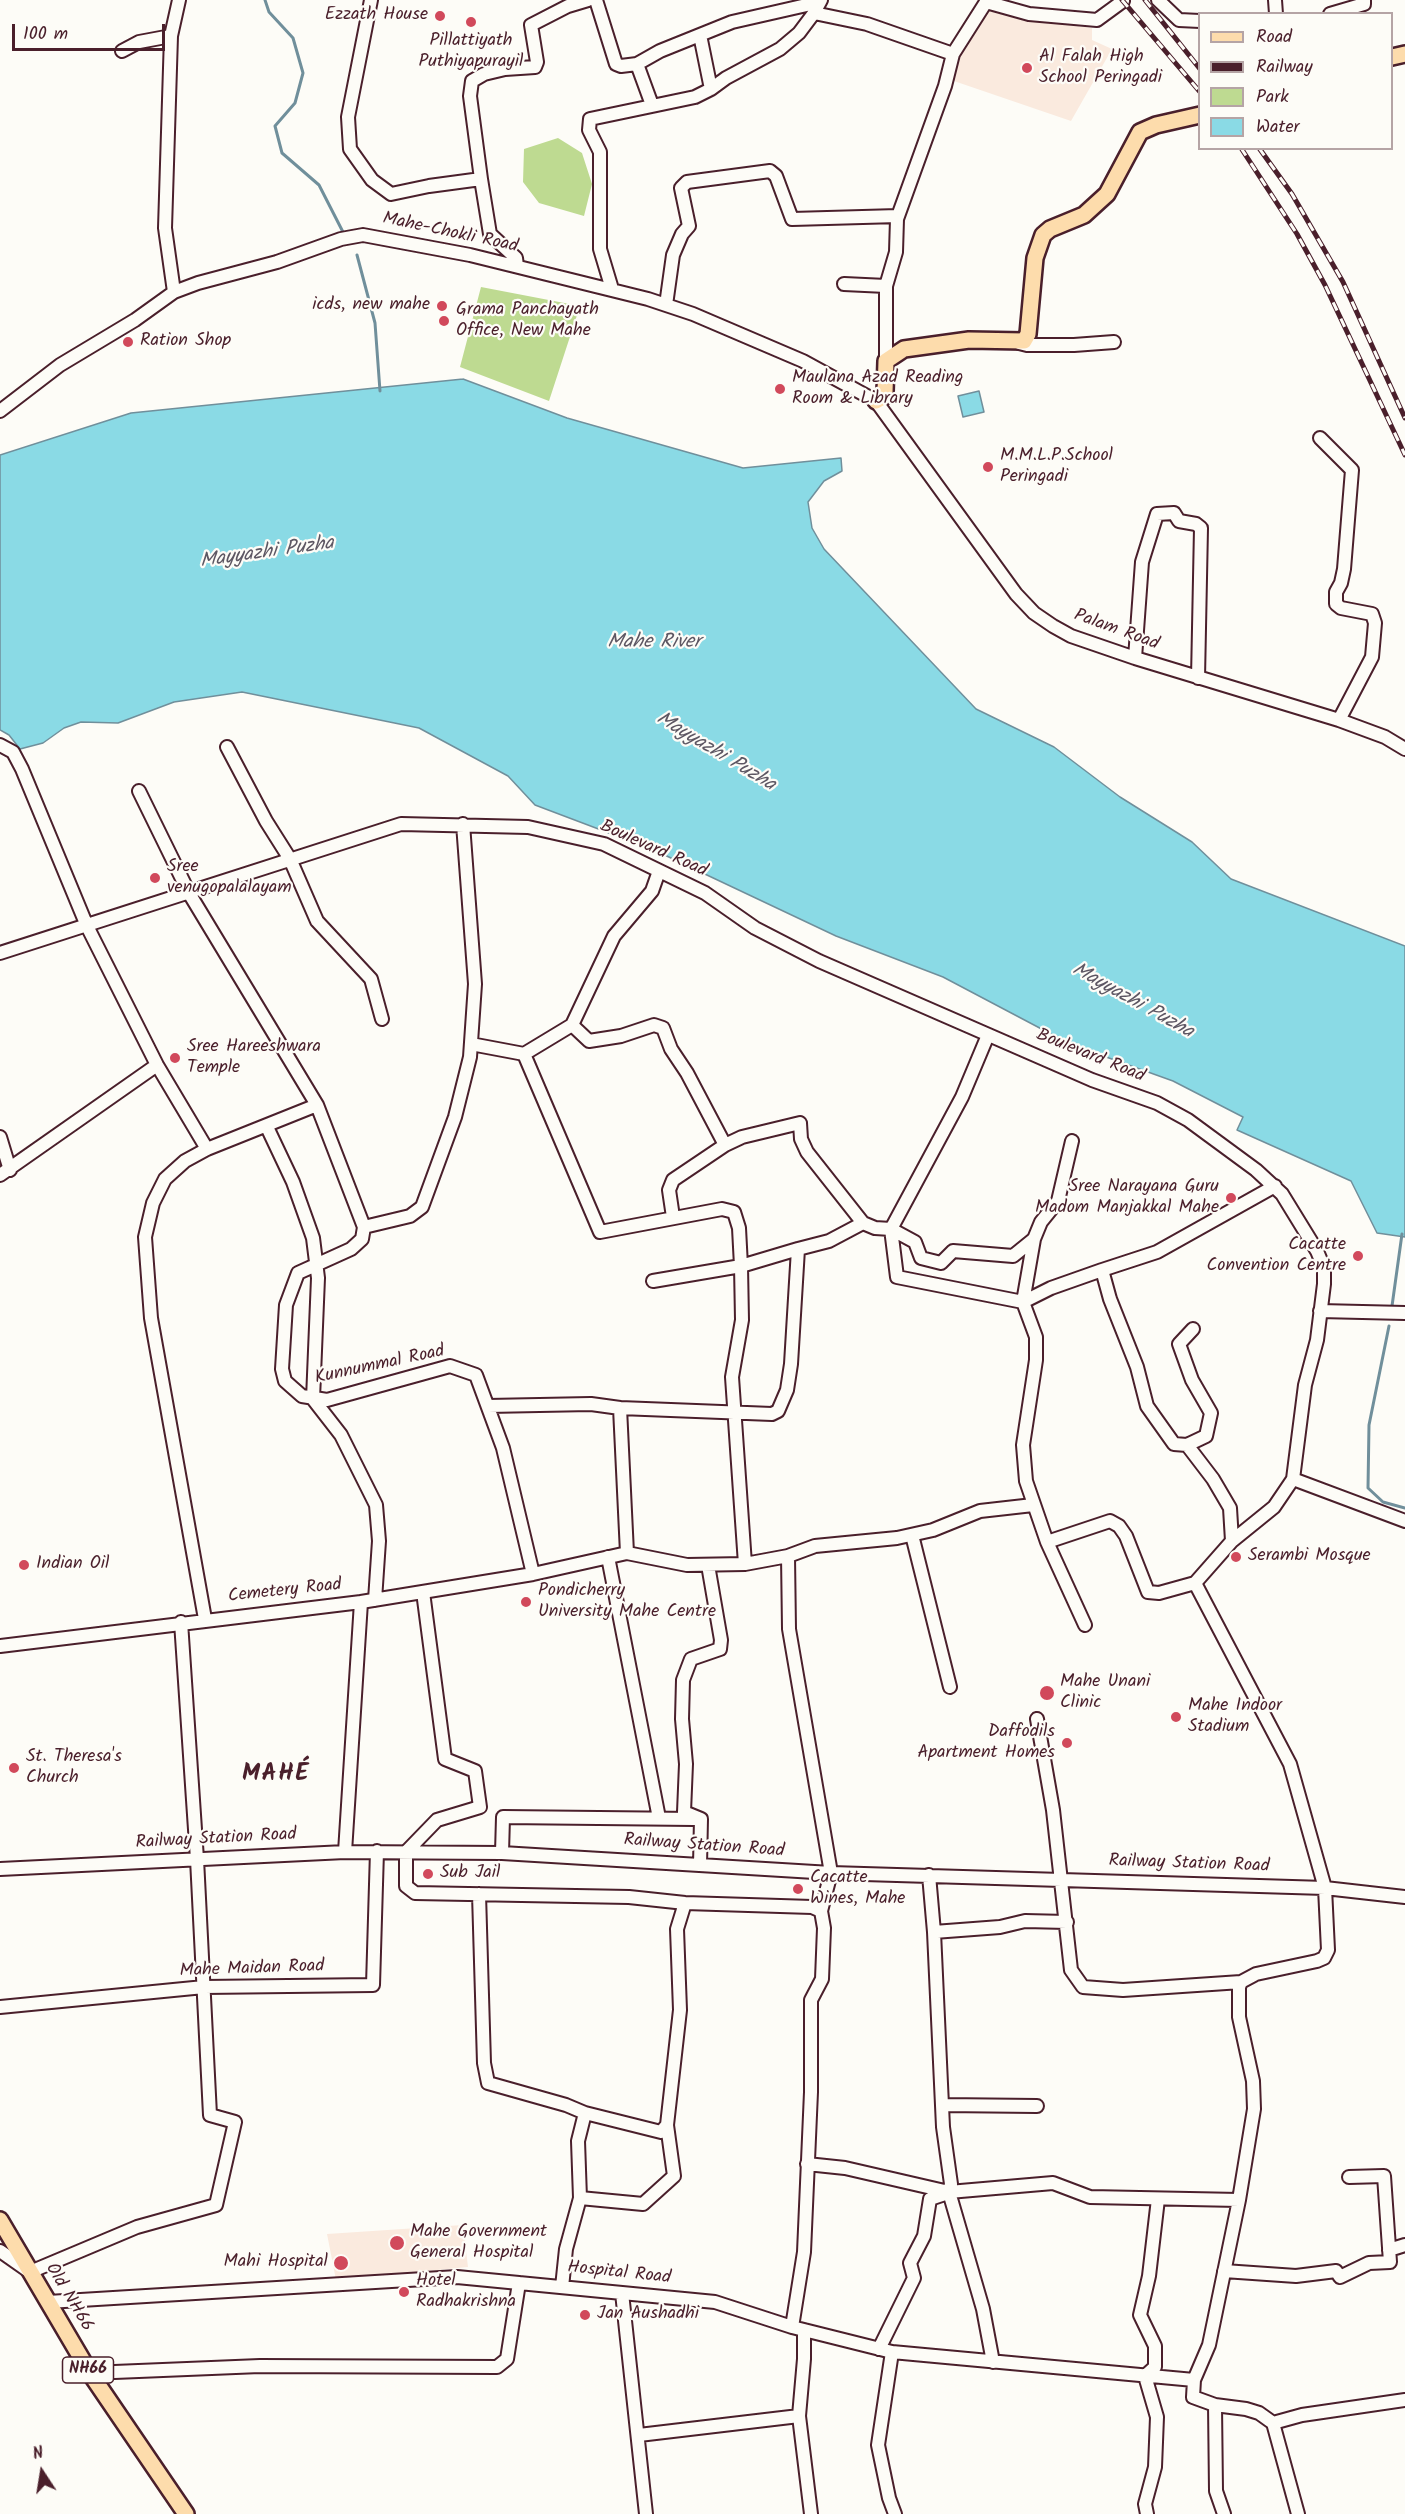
<!DOCTYPE html>
<meta charset="utf-8">
<style>
body{margin:0}
#map{position:relative;width:1405px;height:2514px;overflow:hidden;background:#fdfcf7;font-family:Kalam,sans-serif}
canvas{display:block}
.legend{position:absolute;left:1198px;top:12px;width:195px;height:138px;box-sizing:border-box;background:#fdfcf7;border:2px solid #b5a4a5;margin:0;padding:8px 10px;list-style:none;font-size:18px;color:#4a1f2b}
.legend li{display:flex;align-items:center;gap:12px;height:30px}
.legend b{width:30px;border:2px solid #b5a4a5}
.north{position:absolute;left:12px;top:2442px;width:60px;height:60px;-webkit-text-stroke:4px #fdfcf7;paint-order:stroke;rotate:348deg;font-size:16px;font-weight:700;line-height:24px;text-align:center;color:#4a1f2b}
.north::after{content:'';display:block;margin:auto;width:21px;height:27px;background:#4a1f2b;clip-path:polygon(50% 0,100% 100%,50% 72%,0 100%)}
.scale{position:absolute;left:12px;top:24px;width:153px;height:27px;box-sizing:border-box;border:3px solid #4a1f2b;border-top:0;padding-left:8px;font-size:18px;line-height:21px;white-space:nowrap;color:#4a1f2b;-webkit-text-stroke:4px #fdfcf7;paint-order:stroke}
</style>
<div id="map">
<canvas width="1405" height="2514"></canvas>
<ul class="legend">
<li><b style="height:8px;background:#fddcac"></b>Road</li>
<li><b style="height:8px;background:#4a1f2b"></b>Railway</li>
<li><b style="height:16px;background:#beda91"></b>Park</li>
<li><b style="height:16px;background:#8adae5"></b>Water</li>
</ul>
<div class="north">N</div>
<div class="scale">100 m</div>
</div>
<script>
const ctx = document.querySelector('canvas').getContext('2d');
ctx.lineJoin = 'round';
function fill(path, color) {
  ctx.fillStyle = color;
  ctx.fill(path, 'evenodd');
}
function shape(rows) {
  const path = new Path2D();
  for (const r of rows) {
    path.moveTo(r[0], r[1]);
    for (let i = 2; i < r.length; i += 2) path.lineTo(r[i], r[i + 1]);
  }
  return path;
}
function trace(path, color, width, dash) {
  ctx.strokeStyle = color;
  ctx.lineWidth = width;
  ctx.lineCap = dash ? 'butt' : 'round';
  ctx.setLineDash(dash || []);
  ctx.stroke(path);
}
function drawText(font, color, halo, rows, align = 'center') {
  ctx.font = font + ' Kalam,sans-serif';
  ctx.lineWidth = 4.5;
  ctx.setLineDash([]);
  ctx.textBaseline = 'middle';
  ctx.strokeStyle = halo;
  ctx.fillStyle = color;
  for (const [text, x, y, turn = 0] of rows) {
    ctx.save();
    ctx.translate(x, y);
    ctx.rotate((+turn || 0) * Math.PI / 180);
    ctx.textAlign = isNaN(turn) ? turn : align;
    if (halo) ctx.strokeText(text, 0, 0);
    ctx.fillText(text, 0, 0);
    ctx.restore();
  }
}
fill(shape([
 [986,8,1033,20,1092,28,1092,40,1112,49,1071,121,951,80,957,57],
 [463,2225,468,2267,336,2280,327,2234]
]), '#faeade');
fill(shape([
 [558,138,582,153,592,184,584,216,539,203,523,182,524,149],
 [481,287,580,306,549,401,460,367]
]), '#beda91');
const water = shape([
 [463,379,567,418,743,468,841,458,842,471,824,481,808,502,812,528,824,549,976,709,1054,747,1120,797,1192,842,1231,879,1405,946,1405,1237,1377,1233,1351,1181,1237,1130,1243,1117,1173,1081,1070,1044,943,977,836,936,654,850,535,805,508,776,419,728,242,692,174,702,118,723,81,722,64,728,43,743,20,749,9,735,0,730,0,455,131,413,463,379],
 [979,391,984,412,963,417,958,396,979,391]
]);
fill(water, '#8adae5');
trace(water, '#708f9b', 1.5);
trace(shape([
 [265,0,269,12,293,38,303,73,295,103,275,126,282,153,319,185,345,236],
 [357,255,375,323,380,391],
 [1392,1306,1402,1234],
 [1389,1326,1369,1425,1368,1488,1383,1502,1405,1508]
]), '#708f9b', 3);
const minor = shape([
 [371,0,348,117,350,149,372,180,391,194,429,186,481,179,490,234,516,258,517,266],
 [596,0,616,64,621,66,637,64,660,51,732,22,820,2],
 [821,0,814,13,867,24,953,54,986,2,1029,14,1097,20,1123,1],
 [1158,0,1179,20,1200,21],
 [1275,0,1276,14],
 [1330,14,1364,4,1364,0],
 [122,51,139,42,171,36],
 [637,64,652,105],
 [711,89,726,78,780,49,799,33,814,13],
 [481,179,470,96,472,81,484,74,505,69,535,67,537,62,531,25,568,6,588,0],
 [844,284,886,286],
 [612,289,600,249,600,152,589,130,590,119,695,97,711,89,700,35],
 [174,292,165,228,171,36,179,0],
 [666,305,673,255,682,234,689,226,681,188,687,182,770,171,776,176,792,219,898,216],
 [1019,343,1027,345,1074,345,1114,342],
 [886,361,886,286,896,252,897,219,945,86,953,54],
 [0,411,60,365,135,320,174,292,198,283,277,262,341,239,363,235,470,255,648,299,693,314,803,361,876,401,1016,594,1034,613,1053,626,1071,636,1135,658,1339,720,1385,737,1405,749],
 [1320,438,1352,470,1344,569,1341,583,1336,592,1336,604,1341,608,1372,614,1375,623,1372,657,1339,720],
 [1135,658,1142,562,1157,514,1174,513,1179,521,1196,524,1201,528,1198,678],
 [0,745,13,752,22,769,87,926,157,1065,207,1149],
 [227,747,266,821,290,859,317,921,371,979,382,1019],
 [139,791,189,893,317,1105,364,1227,410,1216,422,1207,455,1117,470,1057,475,984,463,824],
 [0,953,401,824,528,827,604,844,705,893,755,928,819,961,1092,1080,1157,1103,1188,1120,1256,1170,1282,1194,1317,1251,1324,1268,1324,1284,1317,1340,1305,1385,1293,1479,1274,1507,1232,1541,1195,1583,1290,1764,1325,1888,1328,1950,1324,1958,1317,1961,1256,1974,1241,1982,1239,1987,1239,2017,1253,2081,1254,2109,1239,2200,1209,2345,1194,2380,892,2352,792,2327,715,2302,457,2277,48,2302],
 [572,1025,589,1041,621,1036,654,1025,663,1028,671,1049,687,1073,725,1145],
 [988,1035,962,1097,891,1229,897,1277,1023,1302,1051,1288,1102,1270],
 [471,1044,524,1054,572,1025,614,936,652,891,659,871],
 [524,1054,600,1232,722,1209,734,1212,739,1228,741,1266,798,1249],
 [267,1127,293,1182,313,1238,318,1278,313,1399,341,1435,376,1505,379,1541,375,1600],
 [0,1137,10,1170],
 [0,1175,157,1065],
 [673,1217,669,1190,673,1180,725,1145,742,1137,800,1123,801,1139,807,1152,863,1223,875,1228,891,1229,915,1242,921,1258,941,1263,953,1251,1013,1256,1034,1239,1041,1222,1058,1201,1072,1141],
 [364,1227,362,1239,351,1249,298,1273,286,1305,282,1369,285,1381,302,1396,327,1400,450,1366,476,1375,503,1448,533,1574],
 [1034,1239,1023,1302,1036,1337,1036,1360,1023,1445,1026,1481,1047,1542,1085,1625],
 [653,1281,741,1266,742,1320,732,1377,745,1564,788,1556,815,1546,897,1538,933,1530,980,1511,1033,1505],
 [1320,1311,1405,1313],
 [1193,1329,1179,1344,1192,1380,1211,1413,1206,1436,1187,1445,1213,1479,1230,1508,1232,1541],
 [488,1406,591,1404,620,1408],
 [1187,1445,1174,1444,1147,1406,1137,1367,1110,1299,1102,1270,1157,1252,1275,1186],
 [1293,1479,1405,1521],
 [912,1535,950,1687],
 [1047,1542,1110,1521,1119,1526,1126,1536,1148,1592,1159,1593,1195,1583],
 [627,1553,687,1565,745,1564],
 [788,1556,789,1629,831,1873,821,1911,824,1928,822,1979,811,2000,811,2092,804,2252,792,2327],
 [608,1557,659,1818],
 [423,1592,445,1759,475,1771,480,1807,437,1820,406,1852,406,1886,415,1893,629,1897,685,1903,812,1907,821,1911],
 [361,1602,533,1574,627,1553,620,1408,772,1414,778,1411,787,1390,791,1364,798,1249,829,1241,863,1223],
 [205,1619,151,1318,145,1237,153,1203,165,1179,185,1161,207,1149,317,1105],
 [0,1646,361,1602,345,1852],
 [1037,1719,1053,1810,1071,1970,1083,1987,1123,1990,1241,1982],
 [502,1853,503,1817,694,1819],
 [700,1865,701,1819,684,1812,686,1764,682,1719,683,1680,691,1659,720,1649,721,1640,708,1565],
 [0,1869,345,1852,502,1853,831,1873,1325,1888,1405,1897],
 [929,1875,934,1932,1000,1927,1025,1921,1067,1922],
 [479,1894,484,2063,488,2083,566,2105,585,2113,578,2141,580,2198,566,2249,562,2287],
 [934,1932,943,2127,951,2184,949,2192,983,2309,993,2362],
 [0,2007,204,1987,373,1985,377,1851],
 [942,2105,1037,2106],
 [585,2113,661,2132,667,2125,680,2010,677,1929,685,1903],
 [807,2164,845,2168,949,2192,1053,2183,1090,2197,1239,2200],
 [580,2198,643,2204,674,2176,667,2125],
 [1389,2250,1405,2245],
 [0,2251,30,2272,137,2227,216,2205,235,2122,210,2115,197,1859,181,1622],
 [1224,2271,1296,2276,1336,2271,1340,2277,1369,2263,1390,2262,1384,2176,1349,2177],
 [622,2293,646,2514],
 [879,2349,914,2278,910,2263,924,2236,930,2199,948,2193],
 [892,2352,878,2445,889,2498,895,2514],
 [90,2373,260,2366,497,2367,507,2359,519,2283],
 [1194,2380,1193,2397,1215,2405,1216,2491,1224,2514],
 [1215,2405,1246,2409,1259,2413,1273,2423,1298,2514],
 [799,2416,811,2514],
 [1273,2423,1302,2415,1405,2400],
 [639,2435,799,2416,804,2359,804,2330],
 [1147,2514,1145,2504,1155,2467,1157,2417,1145,2376,1155,2367,1155,2346,1140,2315,1149,2276,1158,2199]
]);
const major = shape([
 [1392,57,1405,54],
 [876,401,883,397,885,392,886,361,904,349,969,340,1024,341,1028,334,1035,258,1043,235,1050,229,1084,215,1107,194,1140,132,1156,125,1200,115],
 [0,2220,90,2373,186,2514]
]);
trace(minor, '#4a1f2b', 16);
trace(major, '#4a1f2b', 20);
trace(minor, '#fdfcf7', 12);
trace(major, '#fddcac', 15);
const rail = shape([
 [1122,0,1200,92],
 [1145,0,1200,69],
 [1241,148,1297,234,1325,285,1405,455],
 [1259,148,1292,194,1343,282,1405,418]
]);
trace(rail, '#4a1f2b', 5);
trace(rail, '#fdfcf7', 3, [9]);
for (const [x, y, r, color] of [
 [440,16,6,"#d1495b"],
 [471,22,6,"#d1495b"],
 [1027,68,6,"#d1495b"],
 [442,306,6,"#d1495b"],
 [444,321,6,"#d1495b"],
 [128,342,6,"#d1495b"],
 [780,389,6,"#d1495b"],
 [988,467,6,"#d1495b"],
 [155,878,6,"#d1495b"],
 [175,1058,6,"#d1495b"],
 [1231,1198,6,"#d1495b"],
 [1358,1256,6,"#d1495b"],
 [1236,1557,6,"#d1495b"],
 [24,1565,6,"#d1495b"],
 [526,1602,6,"#d1495b"],
 [1047,1693,8,"#d1495b"],
 [1176,1717,6,"#d1495b"],
 [1067,1743,6,"#d1495b"],
 [14,1768,6,"#d1495b"],
 [428,1874,6,"#d1495b"],
 [798,1889,6,"#d1495b"],
 [397,2243,8,"#d1495b"],
 [341,2263,8,"#d1495b"],
 [404,2292,6,"#d1495b"],
 [585,2315,6,"#d1495b"]
]) {
  const dot = new Path2D();
  dot.arc(x, y, r, 0, 2 * Math.PI);
  ctx.fillStyle = color;
  ctx.fill(dot);
  trace(dot, '#fdfcf7', 2);
}
for (const [x, y, w] of [
 [88,2370,51]
]) {
  const box = new Path2D();
  box.roundRect(x - w / 2, y - 13, w, 26, 4.5);
  ctx.fillStyle = '#fdfcf7';
  ctx.fill(box);
  trace(box, '#4a1f2b', 1.5);
}
drawText('bold 16px', '#4a1f2b', null, [
 ["NH66",88,2370]
]);
drawText('18px', '#4a1f2b', '#fdfcf7', [
 ["Ezzath House",428,16,"right"],
 ["Pillattiyath",471,42,"center"],
 ["Puthiyapurayil",471,63,"center"],
 ["Al Falah High",1039,58],
 ["School Peringadi",1039,79],
 ["icds, new mahe",430,306,"right"],
 ["Grama Panchayath",456,311],
 ["Office, New Mahe",456,332],
 ["Ration Shop",140,342],
 ["Maulana Azad Reading",792,379],
 ["Room & Library",792,400],
 ["M.M.L.P.School",1000,457],
 ["Peringadi",1000,478],
 ["Sree",167,868],
 ["venugopalalayam",167,889],
 ["Sree Hareeshwara",187,1048],
 ["Temple",187,1069],
 ["Sree Narayana Guru",1219,1188,"right"],
 ["Madom Manjakkal Mahe",1219,1209,"right"],
 ["Cacatte",1346,1246,"right"],
 ["Convention Centre",1346,1267,"right"],
 ["Serambi Mosque",1248,1557],
 ["Indian Oil",36,1565],
 ["Pondicherry",538,1592],
 ["University Mahe Centre",538,1613],
 ["Mahe Unani",1060,1683],
 ["Clinic",1060,1704],
 ["Mahe Indoor",1188,1707],
 ["Stadium",1188,1728],
 ["Daffodils",1055,1733,"right"],
 ["Apartment Homes",1055,1754,"right"],
 ["St. Theresa's",26,1758],
 ["Church",26,1779],
 ["Sub Jail",440,1874],
 ["Cacatte",810,1879],
 ["Wines, Mahe",810,1900],
 ["Mahe Government",410,2233],
 ["General Hospital",410,2254],
 ["Mahi Hospital",328,2263,"right"],
 ["Hotel",416,2282],
 ["Radhakrishna",416,2303],
 ["Jan Aushadhi",597,2315]
], 'left');
drawText('18px', '#4a1f2b', '#fdfcf7', [
 ["Mahe-Chokli Road",450,234,12],
 ["Palam Road",1116,631,20],
 ["Boulevard Road",653,850,24],
 ["Boulevard Road",1090,1057,22],
 ["Kunnummal Road",380,1366,-12],
 ["Cemetery Road",285,1592,-6],
 ["Railway Station Road",216,1840,-3],
 ["Railway Station Road",704,1847,4],
 ["Railway Station Road",1189,1865,2],
 ["Mahe Maidan Road",252,1970,-2],
 ["Hospital Road",619,2274,6],
 ["Old NH66",68,2298,59]
]);
drawText('italic 20px', '#5d5763', '#fdfcf7', [
 ["Mayyazhi Puzha",267,554,-8],
 ["Mahe River",654,644],
 ["Mayyazhi Puzha",715,753,31],
 ["Mayyazhi Puzha",1132,1002,29]
]);
ctx.letterSpacing = '1.5px';
drawText('bold 24px', '#4a1f2b', '#fdfcf7', [
 ["MAHÉ",276,1776]
]);
ctx.letterSpacing = '0px';
</script>
